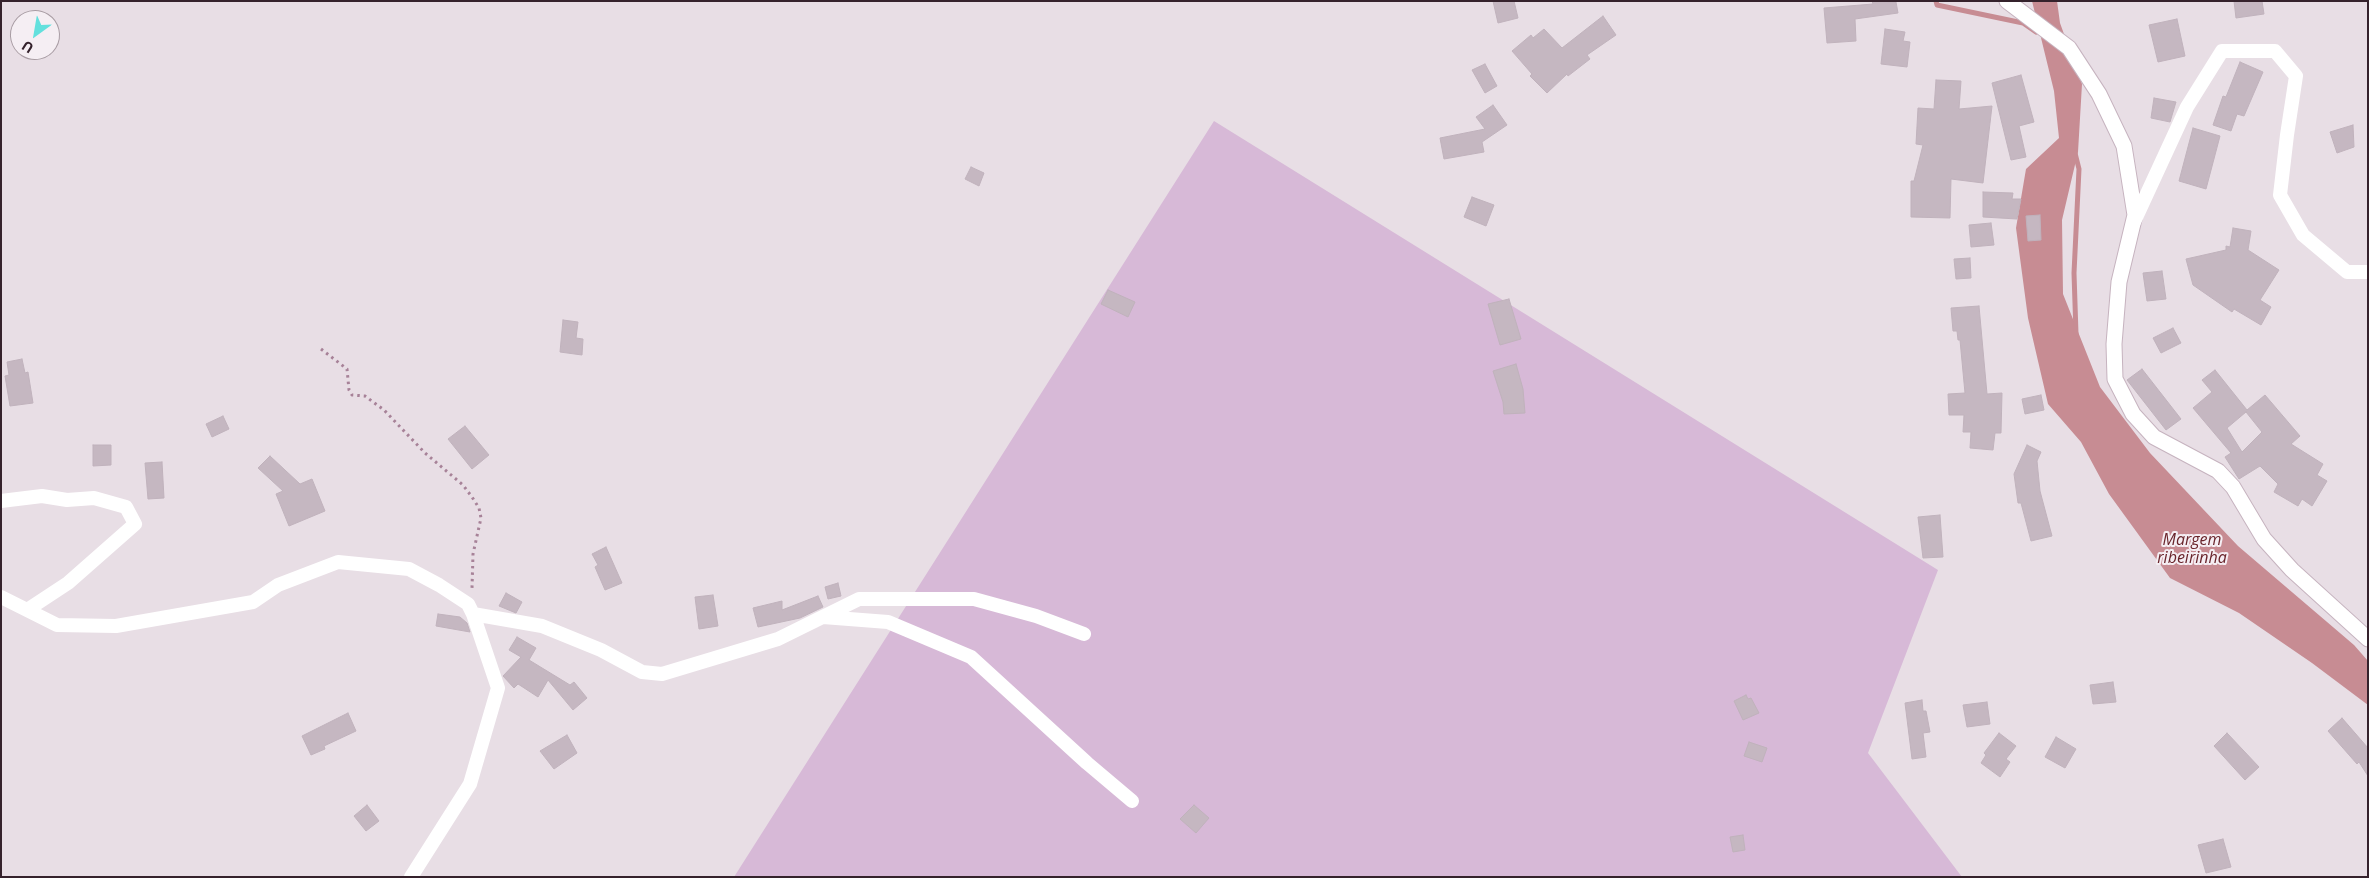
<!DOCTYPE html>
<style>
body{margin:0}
#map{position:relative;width:2369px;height:878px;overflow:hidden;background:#e8dee5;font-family:"Open Sans",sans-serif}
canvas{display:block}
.frame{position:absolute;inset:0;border:2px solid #35222c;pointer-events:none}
.north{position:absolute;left:10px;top:10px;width:50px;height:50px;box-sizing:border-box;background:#f5eef3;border:1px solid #a89ca3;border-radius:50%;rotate:212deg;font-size:14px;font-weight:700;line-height:20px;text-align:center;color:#35222c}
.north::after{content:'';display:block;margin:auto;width:18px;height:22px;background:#63e0dd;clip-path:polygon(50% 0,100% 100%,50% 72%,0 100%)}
</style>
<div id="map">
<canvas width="2369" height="878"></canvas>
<div class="frame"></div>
<div class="north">U</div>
</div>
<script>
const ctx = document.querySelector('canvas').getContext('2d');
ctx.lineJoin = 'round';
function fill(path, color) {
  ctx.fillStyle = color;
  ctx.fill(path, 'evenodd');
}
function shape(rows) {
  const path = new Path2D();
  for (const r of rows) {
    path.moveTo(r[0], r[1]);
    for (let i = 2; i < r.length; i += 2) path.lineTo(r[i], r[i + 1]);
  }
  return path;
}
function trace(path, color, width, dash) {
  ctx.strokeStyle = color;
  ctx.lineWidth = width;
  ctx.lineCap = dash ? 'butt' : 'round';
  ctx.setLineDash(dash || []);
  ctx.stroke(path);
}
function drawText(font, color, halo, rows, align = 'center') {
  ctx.font = font + ' "Open Sans",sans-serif';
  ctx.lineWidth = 4;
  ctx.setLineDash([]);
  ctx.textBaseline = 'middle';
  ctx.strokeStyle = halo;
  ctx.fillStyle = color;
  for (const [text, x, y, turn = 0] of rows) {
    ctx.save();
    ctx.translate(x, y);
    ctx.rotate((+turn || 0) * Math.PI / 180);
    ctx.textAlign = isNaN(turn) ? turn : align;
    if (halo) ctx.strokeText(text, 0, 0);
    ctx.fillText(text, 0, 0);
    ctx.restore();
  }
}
fill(shape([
 [1214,121,1938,570,1868,753,1962,877,734,877]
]), '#d7b9d7');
fill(shape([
 [2032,1,2057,1,2060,23,2082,84,2078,152,2062,220,2063,294,2100,387,2150,453,2238,546,2354,645,2368,661,2368,705,2312,663,2239,613,2170,578,2109,494,2081,442,2048,404,2028,318,2016,228,2026,169,2059,138,2054,91]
]), '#c78c93');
trace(shape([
 [1936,1,1937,5,2023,23,2036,32],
 [2075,153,2079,169,2074,273,2076,334]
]), '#c78c93', 5);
const building = shape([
 [1493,1,1514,1,1518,18,1498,23,1493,1],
 [1872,1,1896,2,1898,13,1855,19,1856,41,1827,43,1824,8,1873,4,1872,1],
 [2234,1,2262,1,2264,14,2236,18,2234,1],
 [1603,16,1616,35,1587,55,1590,59,1568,76,1567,74,1547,93,1530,76,1532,74,1512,51,1531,35,1533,38,1544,29,1562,48,1603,16],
 [2177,19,2185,56,2158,62,2149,25,2177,19],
 [1885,29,1905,32,1903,41,1910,42,1907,67,1881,64,1885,29],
 [2240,62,2263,72,2244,116,2237,114,2231,131,2213,125,2223,96,2226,97,2240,62],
 [1485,64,1497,86,1485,93,1472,70,1485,64],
 [2021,75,2034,122,2019,126,2026,157,2011,160,1992,83,2021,75],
 [1936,80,1961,81,1959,109,1992,106,1983,183,1951,179,1950,218,1911,217,1911,181,1914,181,1923,145,1916,144,1918,108,1934,109,1936,80],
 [2154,98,2176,102,2170,122,2151,118,2154,98],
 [1493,105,1507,125,1482,142,1484,152,1444,159,1440,138,1485,129,1476,117,1493,105],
 [2353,125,2354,147,2337,153,2330,132,2353,125],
 [2193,128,2220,136,2206,189,2179,181,2193,128],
 [971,167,984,173,979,186,965,179,971,167],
 [1983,192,2013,193,2012,199,2021,199,2017,219,1983,217,1983,192],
 [1472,197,1494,205,1486,226,1464,217,1472,197],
 [2040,215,2041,240,2028,241,2026,216,2040,215],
 [1991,223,1994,245,1971,247,1969,225,1991,223],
 [2233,228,2251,231,2248,250,2279,270,2260,300,2271,307,2261,325,2234,309,2232,312,2193,285,2186,259,2226,250,2226,246,2230,247,2233,228],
 [1970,258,1971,278,1956,279,1954,259,1970,258],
 [2162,271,2166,299,2147,301,2143,273,2162,271],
 [1108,290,1135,302,1128,317,1101,304,1108,290],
 [1509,299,1521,339,1500,345,1488,304,1509,299],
 [1979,306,1987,394,2002,393,2001,433,1995,433,1993,450,1970,448,1971,432,1963,432,1964,415,1949,415,1948,394,1965,393,1960,340,1958,340,1957,331,1953,331,1951,308,1979,306],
 [563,320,578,322,576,338,583,339,582,355,560,352,563,320],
 [2173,328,2181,343,2161,353,2153,338,2173,328],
 [22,359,25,373,28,372,33,403,10,406,5,376,9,375,7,362,22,359],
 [1516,364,1523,389,1525,413,1504,414,1503,402,1493,371,1516,364],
 [2142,369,2181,419,2166,430,2127,380,2142,369],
 [2215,370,2247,410,2265,395,2300,436,2291,444,2323,464,2317,475,2327,481,2312,506,2302,499,2298,506,2274,492,2278,484,2260,466,2239,479,2225,457,2231,453,2193,408,2212,392,2202,380,2215,370],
 [2246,412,2262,432,2242,452,2227,428,2246,412],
 [2041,395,2044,410,2025,414,2022,399,2041,395],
 [223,416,229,429,212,437,206,424,223,416],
 [465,426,489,455,472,469,448,439,465,426],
 [93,445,111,445,111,465,93,466,93,445],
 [2027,445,2041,452,2037,461,2040,491,2052,536,2031,541,2021,503,2018,503,2014,474,2027,445],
 [270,456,300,484,312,479,325,511,289,526,276,494,283,491,258,468,270,456],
 [162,462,164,498,148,499,145,463,162,462],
 [1940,515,1943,557,1923,558,1918,517,1940,515],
 [606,547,622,583,605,590,595,567,598,565,592,554,606,547],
 [838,583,841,596,828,599,825,587,838,583],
 [506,593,522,602,516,613,499,606,506,593],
 [713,595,718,626,699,629,695,597,713,595],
 [818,596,823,607,800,618,758,627,753,608,782,601,782,610,818,596],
 [438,614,460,617,467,623,470,632,436,626,438,614],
 [517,637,536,648,529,660,570,685,574,682,587,698,573,710,548,680,538,697,518,684,514,688,503,676,521,657,509,650,517,637],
 [2113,682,2116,702,2093,704,2090,685,2113,682],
 [1746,695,1748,699,1751,698,1759,713,1743,720,1734,701,1746,695],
 [1922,700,1923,711,1926,711,1930,732,1923,733,1926,757,1912,759,1905,703,1922,700],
 [1987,702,1990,724,1967,727,1963,705,1987,702],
 [348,713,356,731,324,746,325,749,311,755,302,736,348,713],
 [2342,718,2368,748,2368,776,2359,762,2357,764,2328,731,2342,718],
 [1999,733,2016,746,2006,759,2010,762,2000,777,1981,763,1986,755,1984,753,1999,733],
 [2227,733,2259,767,2245,780,2214,746,2227,733],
 [567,735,577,753,554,769,540,751,567,735],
 [2056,737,2076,749,2065,768,2045,757,2056,737],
 [1749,742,1767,748,1762,762,1744,756,1749,742],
 [367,805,379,821,366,831,354,816,367,805],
 [1194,805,1209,818,1196,833,1180,819,1194,805],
 [1743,835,1745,850,1733,852,1730,837,1743,835],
 [2223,839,2231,867,2206,873,2198,845,2223,839]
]);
fill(building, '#c5b7c1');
trace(building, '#c0b2bc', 1);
const secondary = shape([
 [2007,1,2069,48,2099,94,2124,146,2135,215,2119,282,2114,344,2115,379,2133,414,2154,437,2218,471,2233,487,2264,539,2292,570,2368,639]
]);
trace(secondary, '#c6b3bf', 17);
trace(shape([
 [321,349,347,369,349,390,352,395,365,396,384,410,425,453,463,485,472,497,479,508,481,518,473,554,472,588]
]), '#a78298', 3, [2.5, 4]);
trace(shape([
 [2133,224,2187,107,2222,51,2275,51,2296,76,2287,135,2280,195,2303,235,2347,272,2368,272],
 [1,501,42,496,67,500,94,498,126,507,135,524,68,583,27,610],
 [1,597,57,625,116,626,253,602,278,585,338,562,409,569,439,585,468,604,473,614,498,688,470,784,411,877],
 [473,614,542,626,601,650,642,672,662,674,778,639,859,599,974,599,1036,616,1084,634],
 [823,617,888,622,971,657,1087,763,1132,801]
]), '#fff', 14);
trace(secondary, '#fff', 15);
drawText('italic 16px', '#69242b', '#f5eef3', [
 ["Margem",2192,540],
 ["ribeirinha",2192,558]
]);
</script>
